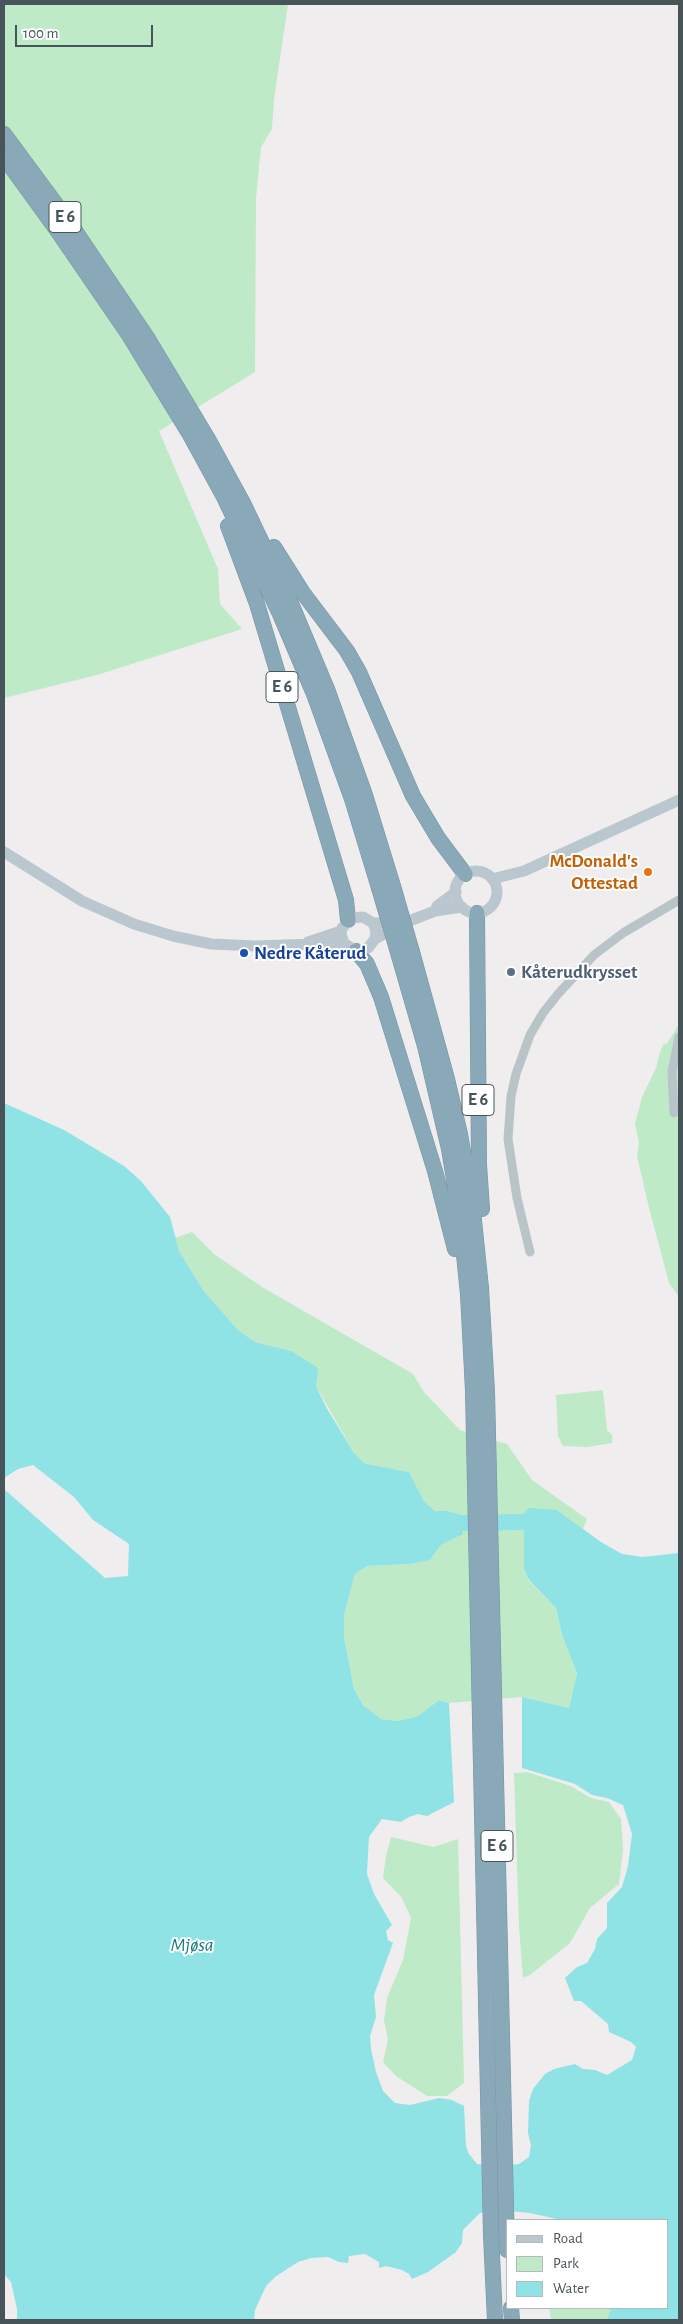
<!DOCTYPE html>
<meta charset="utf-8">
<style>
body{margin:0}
#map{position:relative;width:683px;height:2324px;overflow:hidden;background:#f0edee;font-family:"Alegreya Sans",sans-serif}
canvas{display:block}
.frame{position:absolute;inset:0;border:5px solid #475459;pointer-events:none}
.legend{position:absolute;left:506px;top:2219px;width:162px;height:90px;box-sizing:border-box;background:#fff;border:1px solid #b5bbbd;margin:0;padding:6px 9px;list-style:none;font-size:15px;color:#475459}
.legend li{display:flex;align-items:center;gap:10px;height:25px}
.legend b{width:25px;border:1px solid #b5bbbd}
.scale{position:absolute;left:15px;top:25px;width:138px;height:22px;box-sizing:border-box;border:2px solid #475459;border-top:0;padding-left:6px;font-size:15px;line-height:18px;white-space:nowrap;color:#475459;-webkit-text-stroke:4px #fff;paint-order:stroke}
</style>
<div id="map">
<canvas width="683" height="2324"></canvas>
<div class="frame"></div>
<ul class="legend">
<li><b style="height:6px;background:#bac7ce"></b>Road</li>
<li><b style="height:14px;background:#beeac7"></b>Park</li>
<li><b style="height:14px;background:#8fe3e4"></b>Water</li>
</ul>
<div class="scale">100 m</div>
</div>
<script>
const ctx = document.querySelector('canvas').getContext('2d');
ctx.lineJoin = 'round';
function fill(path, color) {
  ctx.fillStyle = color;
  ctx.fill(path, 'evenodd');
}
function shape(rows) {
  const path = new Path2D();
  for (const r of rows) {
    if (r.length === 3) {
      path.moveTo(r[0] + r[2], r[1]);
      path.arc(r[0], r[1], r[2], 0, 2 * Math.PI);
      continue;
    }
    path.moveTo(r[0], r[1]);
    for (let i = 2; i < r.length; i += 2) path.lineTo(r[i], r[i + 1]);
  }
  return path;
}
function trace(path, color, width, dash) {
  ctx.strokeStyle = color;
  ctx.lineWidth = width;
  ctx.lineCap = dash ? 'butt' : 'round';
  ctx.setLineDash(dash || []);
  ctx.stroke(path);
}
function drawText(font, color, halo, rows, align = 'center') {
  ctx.font = font + ' "Alegreya Sans",sans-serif';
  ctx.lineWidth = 4;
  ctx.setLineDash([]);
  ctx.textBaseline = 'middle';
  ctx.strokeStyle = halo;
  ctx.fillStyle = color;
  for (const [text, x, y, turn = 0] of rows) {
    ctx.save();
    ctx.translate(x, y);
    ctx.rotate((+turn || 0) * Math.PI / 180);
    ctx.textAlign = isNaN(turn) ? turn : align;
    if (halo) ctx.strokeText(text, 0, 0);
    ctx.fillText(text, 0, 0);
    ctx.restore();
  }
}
fill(shape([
 [4,4,288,4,274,99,272,129,261,147,256,198,255,372,159,431,218,569,220,604,242,629,97,675,4,698],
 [679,1024,679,1297,669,1283,649,1208,637,1156,639,1143,635,1124,642,1097,656,1068,660,1052,664,1043,666,1045],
 [192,1232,214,1254,262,1287,413,1374,424,1392,460,1430,507,1444,532,1480,587,1519,583,1529,557,1510,524,1514,524,1569,529,1581,556,1608,562,1635,577,1673,569,1708,522,1697,449,1703,439,1700,418,1716,398,1721,381,1719,363,1705,354,1689,344,1637,344,1615,355,1574,367,1566,410,1564,430,1560,441,1545,459,1536,447,1511,435,1511,424,1501,409,1472,365,1465,354,1453,316,1386,291,1351,255,1342,238,1330,203,1290,179,1251,175,1238],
 [603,1390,607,1430,612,1435,612,1443,587,1447,563,1446,558,1436,556,1395],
 [527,1772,571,1786,591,1798,609,1802,621,1819,623,1849,619,1884,590,1908,570,1943,530,1975,523,1978,519,1927,514,1773],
 [391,1837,434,1847,458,1839,464,2083,447,2096,427,2096,396,2076,383,2062,388,2039,384,2021,387,1998,403,1960,411,1918,402,1898,383,1878,386,1856],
 [549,2308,612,2308,607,2320,551,2320]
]), '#beeac7');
fill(shape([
 [4,1103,64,1130,124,1166,141,1181,170,1217,179,1251,203,1290,238,1330,255,1342,291,1351,318,1368,316,1386,326,1407,354,1453,365,1464,409,1472,424,1501,435,1511,447,1511,461,1515,463,1534,441,1545,430,1560,410,1564,367,1566,355,1574,344,1615,344,1637,354,1689,363,1705,381,1719,398,1721,418,1716,439,1700,449,1703,454,1802,427,1816,418,1814,409,1817,401,1822,382,1819,369,1837,367,1874,374,1894,392,1925,386,1931,388,1940,393,1943,374,1995,376,2017,370,2036,371,2049,376,2072,383,2091,395,2103,410,2105,439,2098,452,2100,464,2106,466,2146,469,2154,477,2164,498,2166,519,2164,529,2157,531,2145,528,2133,529,2101,533,2089,545,2074,554,2069,575,2064,583,2069,595,2070,607,2075,632,2060,636,2047,631,2042,609,2032,608,2024,581,2001,574,2001,565,1978,577,1967,587,1963,595,1949,597,1939,607,1928,607,1903,622,1887,628,1866,632,1834,623,1805,607,1798,592,1795,575,1784,522,1768,522,1697,569,1708,577,1673,562,1635,556,1608,529,1580,524,1569,524,1514,528,1508,557,1510,601,1542,622,1554,642,1557,679,1553,679,2320,607,2320,611,2308,667,2308,667,2220,561,2220,530,2213,508,2211,480,2213,463,2230,462,2243,456,2252,428,2272,412,2279,409,2274,402,2270,386,2266,379,2268,379,2262,365,2254,349,2256,348,2263,339,2262,328,2257,311,2258,298,2262,275,2277,266,2286,255,2310,254,2320,17,2320,17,2309,11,2282,4,2274,4,1489,105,1578,128,1576,129,1544,93,1520,74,1497,33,1465,18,1469,4,1478]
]), '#8fe3e4');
trace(shape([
 [462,1523,524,1522]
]), '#8fe3e4', 16);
const highway = shape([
 [4,134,69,222,148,339,208,439,243,503,293,608,327,689,365,795,393,886],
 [4,157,57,230,129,335,189,433,224,497,280,614,314,694,352,799,379,888],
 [228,526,257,604,346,900,348,920],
 [274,547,303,593,347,651,359,672,413,796,438,838,465,874],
 [477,913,479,1165,482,1209],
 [356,951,367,964,381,997,435,1171,455,1249],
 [412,952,447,1079,460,1134,473,1211,481,1288,487,1392,507,2250],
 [399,956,425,1046,449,1149,460,1216,468,1294,473,1390,491,2235,495,2320],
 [511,2308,512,2320]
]);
trace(highway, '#7494a4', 16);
trace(shape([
 [674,1113,672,1072,679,1037],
 [530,1252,517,1198,508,1139,511,1096,516,1074,530,1035,543,1013,558,994,594,955,623,933,679,900]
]), '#b9c4c9', 9);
trace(shape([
 [4,852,82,901,134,924,173,936,211,944,256,946,344,943],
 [476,892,21],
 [492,879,524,871,679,800],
 [435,911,437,906,456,892],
 [373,923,376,931,375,939,368,948,356,951,344,943,341,934,342,928,351,918,363,917,373,923,395,923],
 [375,939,404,923,435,911,462,907],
 [308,942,341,931]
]), '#bac7ce', 11);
trace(highway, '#89a9b8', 15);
const highwayBridge = shape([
 [393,886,412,952],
 [379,888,399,956]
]);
trace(highwayBridge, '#7494a4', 16, []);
trace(highwayBridge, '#89a9b8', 15);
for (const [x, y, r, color] of [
 [648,872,5,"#e8710a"],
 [244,953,5,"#1a4fb4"],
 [511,972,5,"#5c6f8a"]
]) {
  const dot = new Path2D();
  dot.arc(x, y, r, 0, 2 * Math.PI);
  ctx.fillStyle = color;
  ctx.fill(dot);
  trace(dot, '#fff', 2);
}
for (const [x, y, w] of [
 [65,217,32],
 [282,687,32],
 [478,1100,32],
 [497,1846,32]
]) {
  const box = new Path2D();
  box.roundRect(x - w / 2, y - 15.5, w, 31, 4);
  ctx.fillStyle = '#fff';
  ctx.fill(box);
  trace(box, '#475459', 1);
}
drawText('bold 18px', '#475459', null, [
 ["E 6",65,217],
 ["E 6",282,687],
 ["E 6",478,1100],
 ["E 6",497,1846]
]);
drawText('bold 19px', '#c56008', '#fff', [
 ["McDonald's",638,861],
 ["Ottestad",638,883]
], 'right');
drawText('bold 19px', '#164399', '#fff', [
 ["Nedre Kåterud",254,953]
], 'left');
drawText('bold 19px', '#4e5e75', '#fff', [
 ["Kåterudkrysset",521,972]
], 'left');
drawText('italic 20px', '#177e7f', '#fff', [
 ["Mjøsa",192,1945]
]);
</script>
